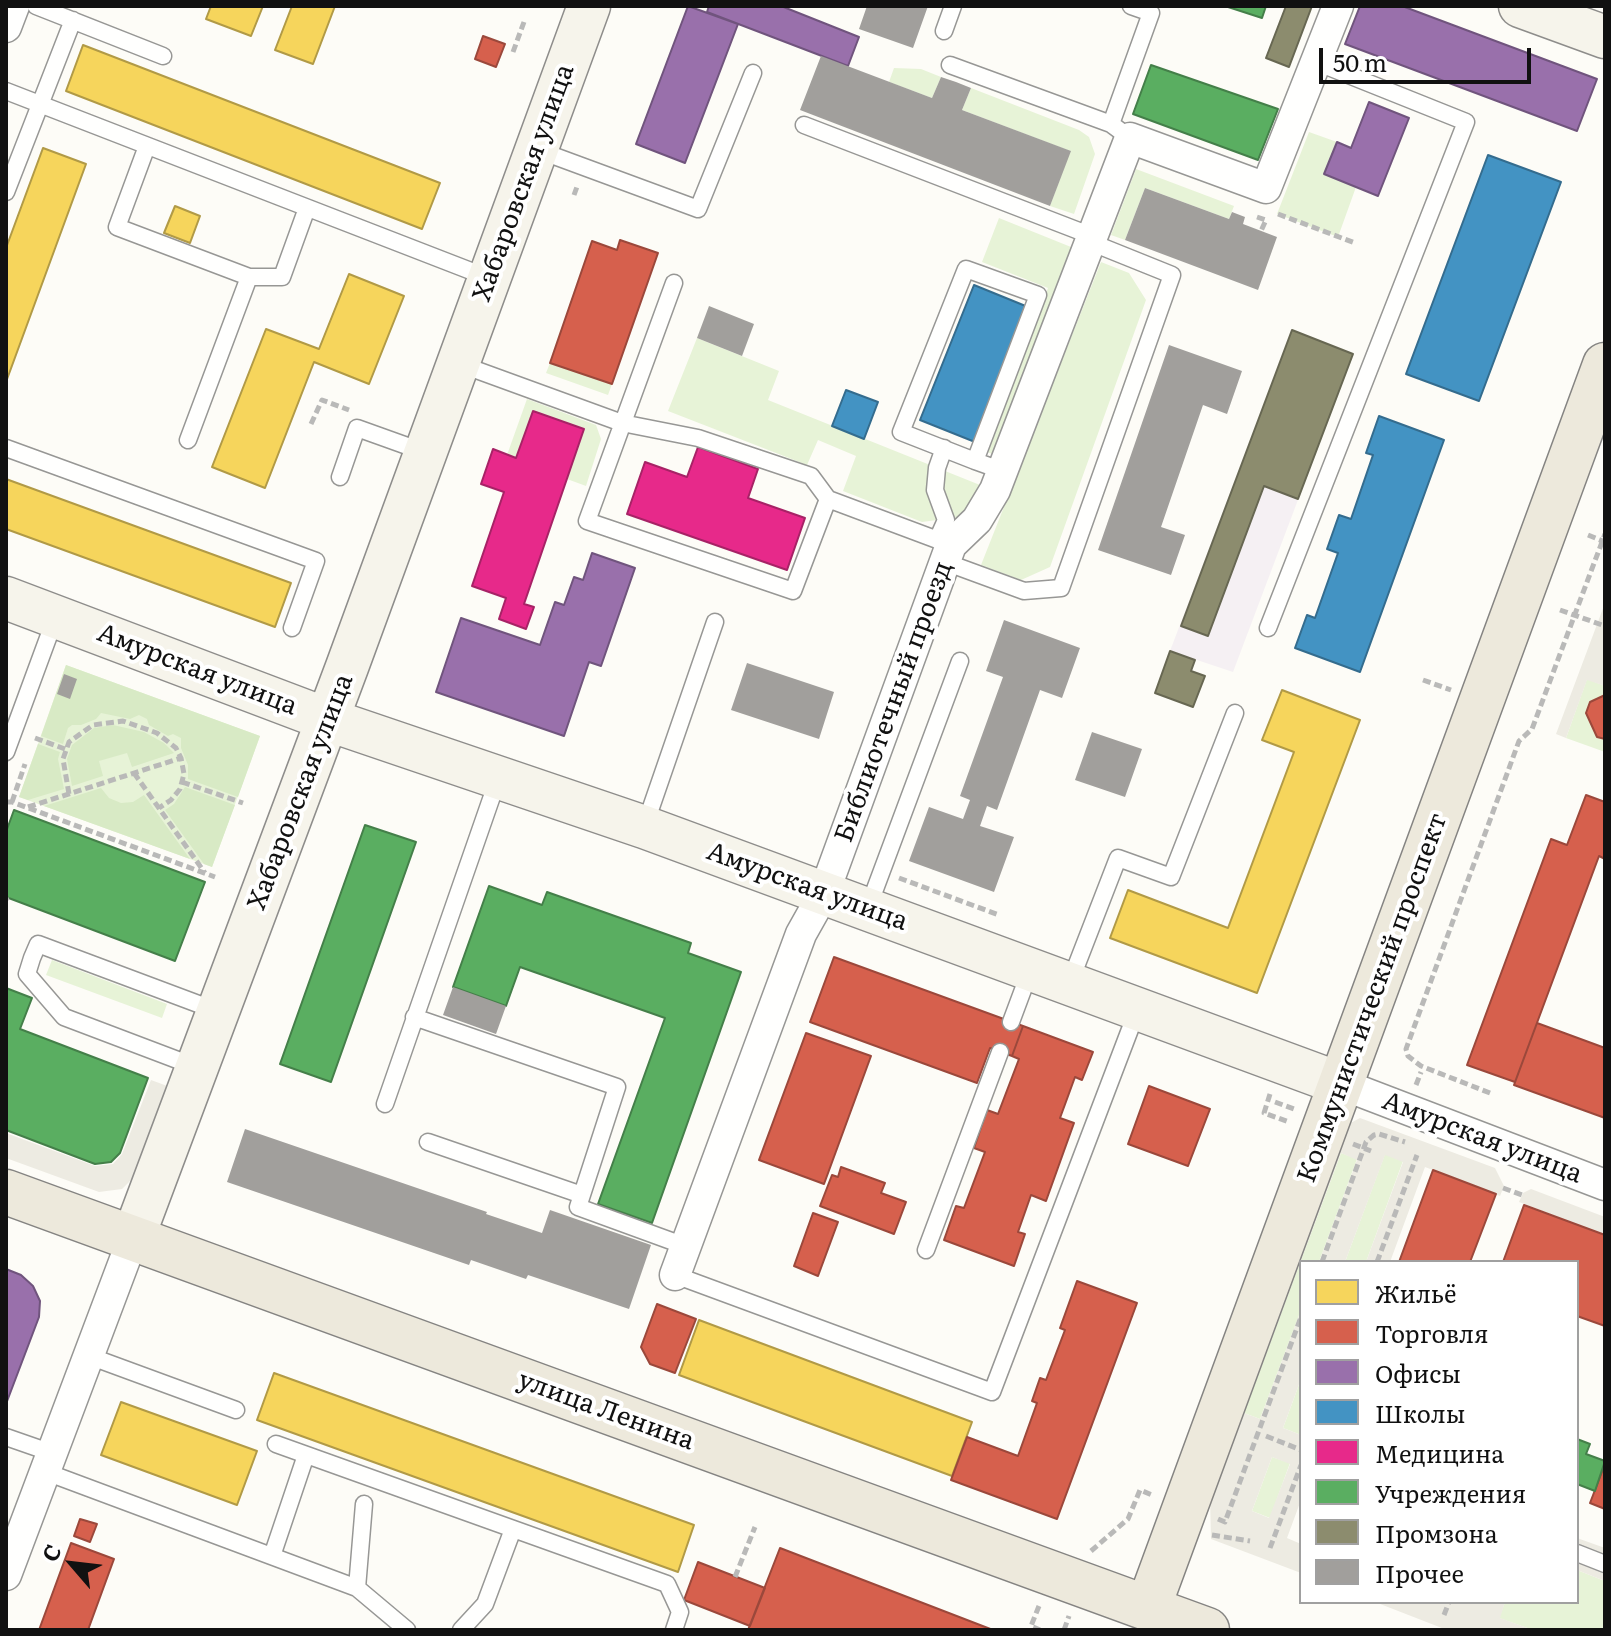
<!DOCTYPE html>
<meta charset="utf-8">
<style>
body{margin:0}
#map{position:relative;width:1611px;height:1636px;overflow:hidden;background:#fdfcf7;font-family:Literata,serif}
canvas{display:block}
.frame{position:absolute;inset:0;border:8px solid #111;pointer-events:none}
.legend{position:absolute;left:1299px;top:1260px;width:280px;height:344px;box-sizing:border-box;background:#fff;border:2px solid #a0a0a0;margin:0;padding:10px 14px;list-style:none;font-size:24px;color:#111}
.legend li{display:flex;align-items:center;gap:16px;height:40px}
.legend b{width:40px;border:2px solid #a0a0a0}
.north{position:absolute;left:32px;top:1524px;width:80px;height:80px;-webkit-text-stroke:6px #fff;paint-order:stroke;rotate:298deg;font-size:22px;font-weight:700;line-height:32px;text-align:center;color:#111}
.north::after{content:'';display:block;margin:auto;width:28px;height:36px;background:#111;clip-path:polygon(50% 0,100% 100%,50% 72%,0 100%)}
.scale{position:absolute;left:1319px;top:48px;width:212px;height:36px;box-sizing:border-box;border:4px solid #111;border-top:0;padding-left:10px;font-size:24px;line-height:28px;white-space:nowrap;color:#111;-webkit-text-stroke:6px #fff;paint-order:stroke}
</style>
<div id="map">
<canvas width="1611" height="1636"></canvas>
<div class="frame"></div>
<ul class="legend">
<li><b style="height:22px;background:#f6d55c"></b>Жильё</li>
<li><b style="height:22px;background:#d6604d"></b>Торговля</li>
<li><b style="height:22px;background:#9970ab"></b>Офисы</li>
<li><b style="height:22px;background:#4393c3"></b>Школы</li>
<li><b style="height:22px;background:#e7298a"></b>Медицина</li>
<li><b style="height:22px;background:#5aae61"></b>Учреждения</li>
<li><b style="height:22px;background:#8c8c6e"></b>Промзона</li>
<li><b style="height:22px;background:#a19f9c"></b>Прочее</li>
</ul>
<div class="north">С</div>
<div class="scale">50 m</div>
</div>
<script>
const ctx = document.querySelector('canvas').getContext('2d');
ctx.lineJoin = 'round';
function fill(path, color) {
  ctx.fillStyle = color;
  ctx.fill(path, 'evenodd');
}
function shape(rows) {
  const path = new Path2D();
  for (const r of rows) {
    path.moveTo(r[0], r[1]);
    for (let i = 2; i < r.length; i += 2) path.lineTo(r[i], r[i + 1]);
  }
  return path;
}
function trace(path, color, width, dash) {
  ctx.strokeStyle = color;
  ctx.lineWidth = width;
  ctx.lineCap = dash ? 'butt' : 'round';
  ctx.setLineDash(dash || []);
  ctx.stroke(path);
}
function drawText(font, color, halo, rows, align = 'center') {
  ctx.font = font + ' Literata,serif';
  ctx.lineWidth = 8;
  ctx.setLineDash([]);
  ctx.textBaseline = 'middle';
  ctx.strokeStyle = halo;
  ctx.fillStyle = color;
  for (const [text, x, y, turn = 0] of rows) {
    ctx.save();
    ctx.translate(x, y);
    ctx.rotate((+turn || 0) * Math.PI / 180);
    ctx.textAlign = isNaN(turn) ? turn : align;
    if (halo) ctx.strokeText(text, 0, 0);
    ctx.fillText(text, 0, 0);
    ctx.restore();
  }
}
fill(shape([
 [1292,330,1353,354,1233,672,1170,651]
]), '#f5f0f3');
fill(shape([
 [894,68,921,69,941,77,932,98,889,82],
 [971,88,1079,130,1089,137,1095,154,1074,214,1050,206,1070,151,962,110],
 [1309,132,1337,142,1324,174,1356,187,1338,237,1277,214],
 [1136,169,1234,206,1229,219,1145,188,1125,240,1111,235],
 [999,218,1071,247,992,454,985,451,1048,288,982,262],
 [1101,262,1129,273,1146,300,1050,567,1021,580,981,565],
 [697,338,779,371,768,400,980,485,967,516,922,522,843,491,856,456,818,440,807,465,668,411],
 [550,363,612,384,608,395,546,373],
 [527,399,596,425,601,439,586,486,567,479,584,429,533,411,516,458,507,455],
 [66,665,260,736,212,867,19,797],
 [1587,679,1605,686,1605,752,1566,738],
 [52,960,167,1004,162,1018,46,975],
 [1341,1153,1357,1159,1319,1262,1301,1262,1301,1310,1260,1419,1244,1413],
 [1385,1154,1403,1161,1366,1262,1345,1262],
 [1301,1379,1301,1435,1283,1428],
 [1272,1457,1290,1463,1270,1518,1252,1511],
 [1577,1570,1605,1581,1605,1630,1533,1630,1499,1618,1505,1602,1577,1602]
]), '#e7f3d7');
fill(shape([
 [66,665,260,736,238,797,188,779,188,765,181,748,181,738,173,734,168,736,149,725,147,719,139,715,130,719,101,713,96,719,81,725,72,725,68,728,63,744,41,736],
 [113,725,144,732,164,743,174,753,132,767,127,753,99,761,103,776,72,786,67,759,72,745,94,728],
 [38,744,60,752,58,759,64,789,28,800,19,797],
 [185,787,235,805,212,867,204,864,165,810,174,804],
 [101,788,109,798,121,803,133,802,144,795,190,859,44,806]
]), '#d8eac5');
fill(shape([
 [1605,603,1605,686,1587,680,1566,738,1556,734],
 [151,1080,170,1087,133,1178,122,1189,99,1192,6,1158,6,1133,95,1166,113,1164,122,1154],
 [1360,1118,1495,1168,1504,1186,1500,1196,1425,1167,1390,1262,1366,1262,1403,1162,1385,1155,1345,1262,1319,1262,1357,1160,1341,1153,1244,1413,1260,1419,1301,1310,1301,1379,1283,1428,1301,1435,1301,1500,1287,1538,1301,1544,1301,1573,1211,1539,1210,1497,1345,1126],
 [1272,1457,1290,1464,1269,1518,1252,1511],
 [1531,1189,1605,1217,1605,1235,1519,1202,1523,1193],
 [1577,1538,1605,1548,1605,1581,1577,1570],
 [1375,1602,1505,1602,1500,1618,1533,1630,1447,1630]
]), '#edebe2');
const homes = shape([
 [211,6,263,6,251,36,206,19,211,6],
 [292,6,335,6,313,64,275,50,292,6],
 [83,45,440,183,422,229,66,91,83,45],
 [43,148,86,164,6,382,6,248,43,148],
 [175,206,200,216,190,243,164,233,175,206],
 [349,274,404,296,369,384,314,362,265,488,212,467,266,329,319,349,349,274],
 [6,479,291,583,275,627,6,529,6,479],
 [1282,690,1360,720,1257,993,1110,938,1128,890,1228,928,1294,752,1262,740,1282,690],
 [699,1320,972,1422,952,1476,679,1375,699,1320],
 [274,1373,694,1525,678,1572,257,1420,274,1373],
 [121,1402,257,1451,237,1505,101,1455,121,1402]
]);
fill(homes, '#f6d55c');
trace(homes, '#b19a46', 2);
const shops = shape([
 [483,36,505,44,496,67,475,59,483,36],
 [620,240,658,253,612,384,550,363,592,241,617,250,620,240],
 [1605,695,1605,739,1597,737,1586,713,1590,702,1605,695],
 [1586,795,1605,802,1605,859,1599,856,1515,1082,1467,1065,1551,839,1567,845,1586,795],
 [834,957,1023,1026,1012,1056,990,1048,977,1083,810,1022,834,957],
 [1537,1023,1605,1048,1605,1118,1514,1085,1537,1023],
 [1023,1026,1093,1052,1082,1080,1075,1077,1060,1118,1074,1123,1046,1201,1031,1195,1018,1232,1025,1234,1014,1266,944,1240,956,1206,964,1208,985,1152,974,1148,987,1110,998,1114,1019,1059,1012,1056,1023,1026],
 [806,1033,871,1056,824,1184,759,1160,806,1033],
 [1149,1086,1210,1109,1188,1166,1128,1144,1149,1086],
 [841,1167,885,1183,881,1193,906,1202,894,1234,820,1206,832,1175,838,1177,841,1167],
 [1433,1170,1496,1194,1470,1262,1399,1262,1433,1170],
 [1524,1205,1605,1235,1605,1326,1577,1316,1577,1262,1503,1262,1524,1205],
 [813,1213,838,1222,818,1276,794,1266,813,1213],
 [1077,1281,1137,1303,1057,1519,951,1480,967,1437,1018,1456,1037,1403,1032,1401,1040,1378,1046,1380,1065,1330,1060,1328,1077,1281],
 [657,1304,696,1319,675,1373,650,1364,641,1347,657,1304],
 [1605,1464,1605,1509,1590,1503,1605,1464],
 [80,1519,97,1524,90,1542,74,1536,80,1519],
 [71,1543,114,1559,88,1630,39,1630,71,1543],
 [780,1548,993,1630,748,1630,780,1548],
 [698,1562,765,1588,750,1626,684,1600,698,1562]
]);
fill(shops, '#d6604d');
trace(shops, '#9b483b', 2);
const offices = shape([
 [688,6,738,24,685,163,636,144,688,6],
 [709,6,781,6,859,37,848,66,707,12,709,6],
 [1360,6,1402,6,1597,79,1577,131,1345,44,1360,6],
 [1369,102,1409,118,1378,196,1324,174,1337,142,1351,148,1369,102],
 [592,553,635,568,601,666,589,662,564,736,436,692,461,618,540,645,555,602,564,605,574,577,583,580,592,553],
 [6,1269,21,1275,33,1286,40,1301,39,1317,6,1404,6,1269]
]);
fill(offices, '#9970ab');
trace(offices, '#70547d', 2);
const schools = shape([
 [1488,155,1561,182,1479,401,1406,374,1488,155],
 [974,285,1028,307,975,442,920,420,974,285],
 [846,390,878,402,864,439,832,426,846,390],
 [1379,416,1444,440,1360,672,1295,648,1307,615,1315,618,1338,553,1327,549,1339,515,1351,519,1373,455,1366,453,1379,416]
]);
fill(schools, '#4393c3');
trace(schools, '#346c8e', 2);
const health = shape([
 [533,411,584,429,524,604,534,607,526,629,499,619,506,598,472,586,504,492,481,484,493,449,516,458,533,411],
 [698,447,758,469,748,498,805,518,787,570,627,514,645,462,687,477,698,447]
]);
fill(health, '#e7298a');
trace(health, '#a72266', 2);
const public = shape([
 [1225,6,1266,6,1262,18,1225,6],
 [1151,65,1278,109,1258,160,1133,114,1151,65],
 [14,810,205,882,175,961,6,897,6,832,14,810],
 [365,825,416,842,331,1082,280,1064,365,825],
 [489,886,542,905,547,892,691,943,688,953,741,972,652,1223,598,1204,665,1018,520,967,506,1006,453,987,489,886],
 [6,988,32,998,20,1029,148,1078,120,1153,111,1162,95,1164,6,1130,6,988],
 [1577,1439,1590,1444,1586,1454,1605,1461,1595,1491,1577,1484,1577,1439]
]);
fill(public, '#5aae61');
trace(public, '#447f49', 2);
const industry = shape([
 [1286,6,1312,6,1289,67,1266,58,1286,6],
 [1292,330,1353,354,1298,499,1264,486,1208,636,1181,626,1292,330],
 [1170,651,1195,660,1191,671,1205,676,1193,707,1155,693,1170,651]
]);
fill(industry, '#8c8c6e');
trace(industry, '#676752', 2);
fill(shape([
 [867,6,928,6,913,48,859,29],
 [821,56,932,98,941,77,956,82,971,88,962,110,1071,151,1050,206,800,110],
 [1145,188,1229,219,1232,212,1245,217,1243,224,1277,237,1258,290,1125,240],
 [709,306,754,324,742,356,697,338],
 [1169,345,1242,371,1227,414,1203,405,1161,527,1185,535,1171,575,1098,550],
 [1004,620,1080,648,1062,698,1040,690,997,810,987,806,980,826,1014,837,994,892,909,861,929,807,963,819,970,800,960,796,1003,677,986,671],
 [747,663,834,692,819,739,731,710],
 [64,674,77,679,70,699,57,694],
 [1092,732,1142,749,1125,797,1075,780],
 [453,987,506,1006,496,1034,443,1015],
 [245,1129,487,1212,486,1214,542,1233,550,1210,651,1245,629,1309,528,1275,526,1279,471,1260,469,1265,227,1182]
]), '#a19f9c');
const lane = shape([
 [36,6,163,56],
 [944,31,953,6],
 [950,65,1111,124,1130,138],
 [6,91,489,278],
 [1111,124,1151,13,1131,6],
 [804,125,1092,236],
 [147,146,117,227,249,277,188,440],
 [538,150,698,209,753,73],
 [6,192,73,20],
 [249,277,282,277,307,208],
 [674,283,587,521,793,591,828,499],
 [460,364,622,423,698,438,811,476,828,499,951,545],
 [6,448,316,561,292,628],
 [975,461,901,432,966,269,1038,295,975,461,1003,471],
 [340,477,357,428,424,452],
 [937,540,946,520,935,490,937,468,944,448],
 [945,562,1024,591,1061,588,1172,275,1090,242],
 [1268,628,1466,122,1316,62],
 [6,752,55,619],
 [645,825,715,622],
 [868,908,960,661],
 [1070,982,1118,858,1171,877,1235,713],
 [414,1017,617,1087,578,1207,685,1246],
 [1011,1022,1030,971],
 [196,1067,64,1017,27,974,32,958,38,944,217,1011],
 [385,1104,498,779],
 [428,1142,582,1195],
 [926,1250,1000,1052],
 [675,1275,992,1392,1137,1011],
 [89,1356,236,1410],
 [6,1437,52,1453],
 [276,1444,667,1584,680,1612,674,1630],
 [46,1472,357,1588,407,1630],
 [1577,1553,1605,1564],
 [272,1556,306,1455],
 [357,1588,364,1504],
 [461,1630,485,1604,513,1529]
]);
const street = shape([
 [6,27,14,6],
 [1341,1084,1605,1185],
 [675,1275,801,934,824,893,951,545,977,520,995,490,1130,138,1266,188,1338,6],
 [6,1575,133,1238]
]);
const secondary = shape([
 [1520,6,1605,37],
 [6,598,326,719,644,827,1341,1084],
 [133,1238,347,667,589,6]
]);
const primary = shape([
 [6,1192,1207,1630],
 [1148,1608,1605,365]
]);
trace(lane, '#979795', 19);
trace(street, '#979795', 33);
trace(secondary, '#8e8d8b', 45);
trace(primary, '#858482', 47);
trace(shape([
 [513,52,524,22],
 [574,195,578,184],
 [1278,214,1355,243],
 [1257,217,1266,220,1261,231],
 [311,424,322,400,349,410],
 [1588,535,1605,542],
 [1560,610,1605,626],
 [1423,680,1451,690],
 [35,738,65,749],
 [134,773,205,873],
 [182,782,243,803],
 [69,794,63,759,69,742,93,725,123,721,157,733,176,748,181,758,184,774,180,789,171,800,159,808],
 [6,802,12,802,215,877],
 [12,802,25,764],
 [28,807,181,758],
 [899,878,999,915],
 [6,900,7,897],
 [1416,1085,1421,1072],
 [1490,1093,1421,1066,1408,1056,1406,1049,1519,741,1532,729,1605,534],
 [1270,1094,1264,1113,1289,1122],
 [1275,1102,1294,1109],
 [1353,1144,1371,1151],
 [1503,1188,1522,1195],
 [1322,1262,1366,1142,1374,1135,1379,1134,1405,1142],
 [1377,1262,1417,1155],
 [1266,1436,1301,1450],
 [1218,1519,1225,1522,1301,1317],
 [1212,1535,1250,1541],
 [1270,1548,1301,1465],
 [1091,1551,1128,1519,1140,1490,1152,1495],
 [735,1577,755,1527],
 [1039,1606,1031,1626,1040,1630],
 [1444,1615,1449,1602],
 [1064,1630,1069,1616]
]), '#b9b9b8', 5, [8, 4]);
trace(lane, '#fffffe', 16);
trace(street, '#fffffe', 30);
trace(secondary, '#f6f4eb', 42);
trace(primary, '#ede9dc', 44);
drawText('26px', '#111', '#fff', [
 ["Хабаровская улица",524,183,-70],
 ["Амурская улица",197,670,21],
 ["Библиотечный проезд",894,702,-70],
 ["Хабаровская улица",301,792,-69],
 ["Амурская улица",807,887,20],
 ["Коммунистический проспект",1373,998,-70],
 ["Амурская улица",1482,1138,21],
 ["улица Ленина",606,1411,20]
]);
</script>
